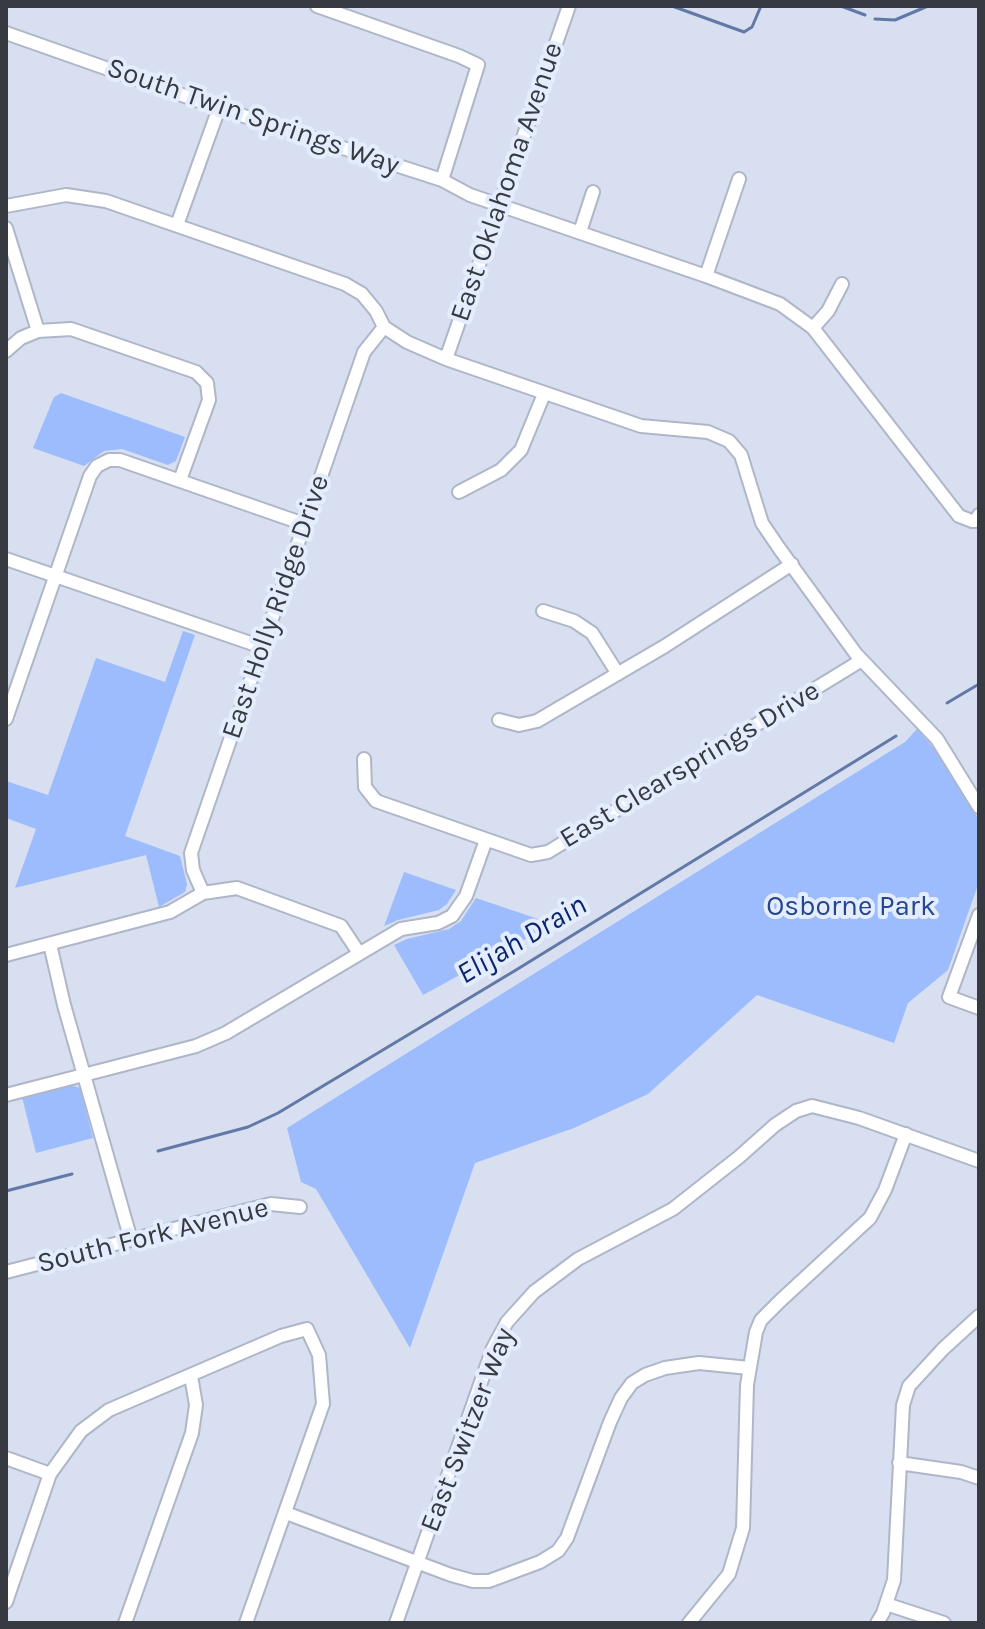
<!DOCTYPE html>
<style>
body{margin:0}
#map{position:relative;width:985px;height:1629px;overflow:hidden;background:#d7dff1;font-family:Karla,sans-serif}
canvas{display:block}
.frame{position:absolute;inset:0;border:8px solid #373b41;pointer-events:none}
</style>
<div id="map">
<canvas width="985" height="1629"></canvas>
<div class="frame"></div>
</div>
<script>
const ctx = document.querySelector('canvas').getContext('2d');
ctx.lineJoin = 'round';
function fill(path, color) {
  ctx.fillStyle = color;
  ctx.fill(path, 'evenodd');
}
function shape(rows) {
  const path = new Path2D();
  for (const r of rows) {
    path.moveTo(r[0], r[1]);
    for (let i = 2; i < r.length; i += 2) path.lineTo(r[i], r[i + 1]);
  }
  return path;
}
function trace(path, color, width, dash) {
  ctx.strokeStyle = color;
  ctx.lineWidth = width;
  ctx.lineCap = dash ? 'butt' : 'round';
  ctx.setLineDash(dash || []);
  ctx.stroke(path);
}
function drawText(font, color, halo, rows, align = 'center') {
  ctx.font = font + ' Karla,sans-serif';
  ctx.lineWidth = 8;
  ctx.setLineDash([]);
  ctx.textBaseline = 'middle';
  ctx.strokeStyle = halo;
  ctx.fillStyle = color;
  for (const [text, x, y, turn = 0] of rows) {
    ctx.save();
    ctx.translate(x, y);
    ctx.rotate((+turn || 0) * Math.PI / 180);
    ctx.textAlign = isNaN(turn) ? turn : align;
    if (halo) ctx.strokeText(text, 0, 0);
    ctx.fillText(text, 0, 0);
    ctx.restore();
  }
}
fill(shape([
 [61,393,185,437,176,461,168,465,122,449,104,451,84,466,33,448,54,397],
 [183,631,195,635,125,836,180,856,187,884,185,892,159,907,146,855,15,888,36,829,6,818,6,781,48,795,96,658,165,682],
 [917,729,938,753,979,820,979,882,948,970,908,1003,894,1043,757,995,648,1094,574,1128,475,1163,410,1348,316,1189,301,1182,287,1128,905,742],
 [404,872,456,890,447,904,439,910,398,920,384,926],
 [476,898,553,924,423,995,394,945,407,939,449,929,461,921],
 [71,1085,80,1088,93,1138,36,1153,22,1097]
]), '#9dbcfd');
trace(shape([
 [672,6,744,32,752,27,761,6],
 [841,6,865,15],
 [875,19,895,20,928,6],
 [947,703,979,684],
 [158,1151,248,1127,278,1113,516,970,896,736],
 [6,1191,72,1174]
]), '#6278a6', 3);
const minor = shape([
 [317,6,459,56,478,65,442,180],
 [6,33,219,108,442,180,470,195,706,276,780,304,813,328,959,516,972,521,976,521,979,515],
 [6,206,66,195,106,201,345,284,362,294,376,311,384,327,407,342,446,359,641,426,708,432,729,441,741,455,762,523,779,548,856,654,937,739,979,807],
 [177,225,219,108],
 [6,228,38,331],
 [580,232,593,192],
 [706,276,739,179],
 [813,328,828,311,842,284],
 [6,351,21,338,38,331,71,329,196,372,207,383,209,400,180,480],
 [446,359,569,6],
 [459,492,501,470,521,450,544,394],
 [6,559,262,647],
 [543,611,574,621,592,633,618,674],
 [6,719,90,476,97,466,109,460,120,460,304,524],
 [499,720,519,725,537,721,665,646,792,564],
 [364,759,365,787,376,801,531,855,548,852,862,660],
 [203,893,193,870,191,853,364,352,384,327],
 [979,915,949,997,979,1008],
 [50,944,64,1005,131,1240],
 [6,955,170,912,203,893,237,888,341,926,359,953],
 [6,1095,196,1046,226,1033,401,929,438,923,452,916,466,896,486,840],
 [6,1272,271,1204,300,1207],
 [6,1458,50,1474],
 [899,1463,961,1472,979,1478],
 [286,1513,451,1575,473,1581,489,1581,540,1562,558,1551,567,1538,610,1422,621,1398,632,1383,645,1375,665,1368,699,1363,749,1368],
 [6,1602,50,1474,81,1431,109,1410,281,1336,307,1329,319,1355,323,1404,246,1623],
 [886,1604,944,1623],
 [125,1623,192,1433,196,1405,191,1376],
 [396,1623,493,1348,507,1322,534,1292,578,1259,673,1209,739,1157,775,1125,796,1111,812,1106,859,1118,979,1161],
 [689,1623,729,1574,743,1528,747,1385,756,1332,761,1320,780,1301,870,1218,885,1190,906,1134],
 [877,1623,883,1613,894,1580,903,1405,909,1386,943,1349,979,1316]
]);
trace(minor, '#aeb6c7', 16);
trace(minor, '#fff', 12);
drawText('28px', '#373b41', '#e4edfe', [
 ["South Twin Springs Way",253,117,19],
 ["East Oklahoma Avenue",507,182,-71],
 ["East Holly Ridge Drive",276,607,-71],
 ["East Clearsprings Drive",690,765,-31],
 ["South Fork Avenue",153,1236,-14],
 ["East Switzer Way",468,1430,-69]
]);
drawText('28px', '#264590', '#e4edfe', [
 ["Osborne Park",851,907]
]);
drawText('italic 30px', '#0b256d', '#e4edfe', [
 ["Elijah Drain",522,940,-31]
]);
</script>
